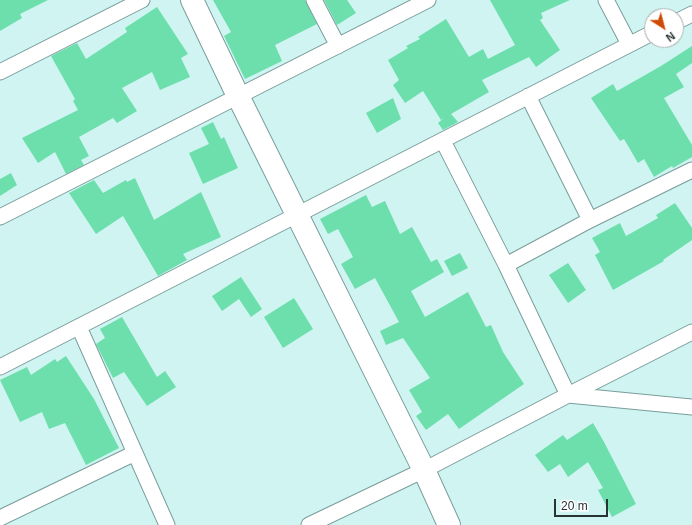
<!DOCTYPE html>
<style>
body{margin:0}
#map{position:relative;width:692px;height:525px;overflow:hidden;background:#cff4f2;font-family:Arial,sans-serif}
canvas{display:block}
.north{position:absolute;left:644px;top:8px;width:40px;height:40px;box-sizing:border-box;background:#fff;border:1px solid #a8aead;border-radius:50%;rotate:144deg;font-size:11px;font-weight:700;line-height:16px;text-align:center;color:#263433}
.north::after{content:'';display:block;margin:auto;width:14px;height:18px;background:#cf4a04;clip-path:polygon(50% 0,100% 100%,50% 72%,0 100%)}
.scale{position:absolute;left:554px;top:499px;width:54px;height:18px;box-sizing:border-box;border:2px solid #263433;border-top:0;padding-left:5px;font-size:12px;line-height:14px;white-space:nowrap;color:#263433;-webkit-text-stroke:3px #fff;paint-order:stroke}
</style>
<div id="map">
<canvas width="692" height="525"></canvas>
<div class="north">N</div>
<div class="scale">20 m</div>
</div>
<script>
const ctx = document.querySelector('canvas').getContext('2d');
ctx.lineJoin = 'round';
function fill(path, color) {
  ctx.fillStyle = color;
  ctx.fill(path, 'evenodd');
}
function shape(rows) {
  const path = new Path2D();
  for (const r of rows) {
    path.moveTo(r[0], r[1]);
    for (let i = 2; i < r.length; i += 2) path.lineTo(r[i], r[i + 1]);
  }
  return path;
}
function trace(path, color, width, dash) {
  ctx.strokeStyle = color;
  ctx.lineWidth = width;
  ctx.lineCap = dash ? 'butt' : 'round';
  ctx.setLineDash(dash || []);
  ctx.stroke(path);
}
fill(shape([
 [0,0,48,0,20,14,22,18,0,31],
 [213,0,305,0,317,24,275,45,282,61,245,79,224,36,231,32],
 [324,0,347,0,356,13,337,25],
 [490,0,570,0,541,13,543,18,540,20,560,50,536,67,529,57,482,80,489,92,451,114,458,122,443,130,438,123,444,118,441,120,423,91,405,103,393,85,399,80,388,60,408,48,406,46,420,39,418,37,446,19,469,57,483,49,488,59,515,45],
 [157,7,188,54,181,58,190,77,160,90,152,72,122,88,137,111,117,123,113,118,79,137,89,156,81,160,84,165,66,174,55,152,38,163,22,138,78,110,73,101,75,99,51,56,77,43,86,59,127,32,125,28],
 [692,46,692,63,676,74,684,87,664,98,692,145,692,157,673,168,672,166,654,177,644,159,638,163,624,139,620,141,591,98,613,84,617,91,661,66],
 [393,98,401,119,377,133,366,113],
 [213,122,221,139,224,137,238,168,203,184,189,153,209,144,201,128],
 [11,173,17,185,0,196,0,179],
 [135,178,154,220,201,192,221,237,183,254,187,260,158,276,123,216,96,234,69,193,94,180,103,193,126,180,127,182],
 [366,195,372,207,385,201,400,234,412,227,431,262,437,259,444,272,411,291,425,317,468,292,486,327,491,325,503,352,524,384,459,429,448,414,426,430,416,416,422,412,409,390,430,378,403,338,386,345,380,331,399,322,375,278,355,289,341,264,353,257,338,229,328,234,320,219],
 [675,203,692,228,692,240,663,260,664,261,613,290,595,255,600,252,592,238,620,223,626,236,658,218,656,215],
 [460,253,468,268,452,276,444,261],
 [568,263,586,290,568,303,549,275],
 [241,277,262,309,251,317,239,299,222,311,212,296],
 [294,298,313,329,283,348,264,317],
 [122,317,157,377,165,371,176,387,147,406,124,372,113,378,96,344,105,338,100,329],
 [66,356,94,399,119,448,86,465,65,423,49,429,42,412,20,422,0,380,27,367,31,375,55,359,57,362],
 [593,423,604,442,636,504,612,517,598,490,603,488,588,462,568,477,560,464,548,472,535,455,563,435,567,440]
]), '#6ddfac');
const street = shape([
 [314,0,338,46],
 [606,0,629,44],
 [676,22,692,14],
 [0,72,142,0],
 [528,96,590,220],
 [443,141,506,265,568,395,692,407],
 [0,217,428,0],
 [506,265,590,220,692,170],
 [79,327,167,525],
 [0,367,652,33],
 [0,518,135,453],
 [309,525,424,470,568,395,692,332]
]);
const secondary = shape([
 [192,0,238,96,424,470,449,525]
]);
trace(street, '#7a9d9b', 17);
trace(secondary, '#7a9d9b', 24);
trace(street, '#fff', 15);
trace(secondary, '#fff', 22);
</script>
